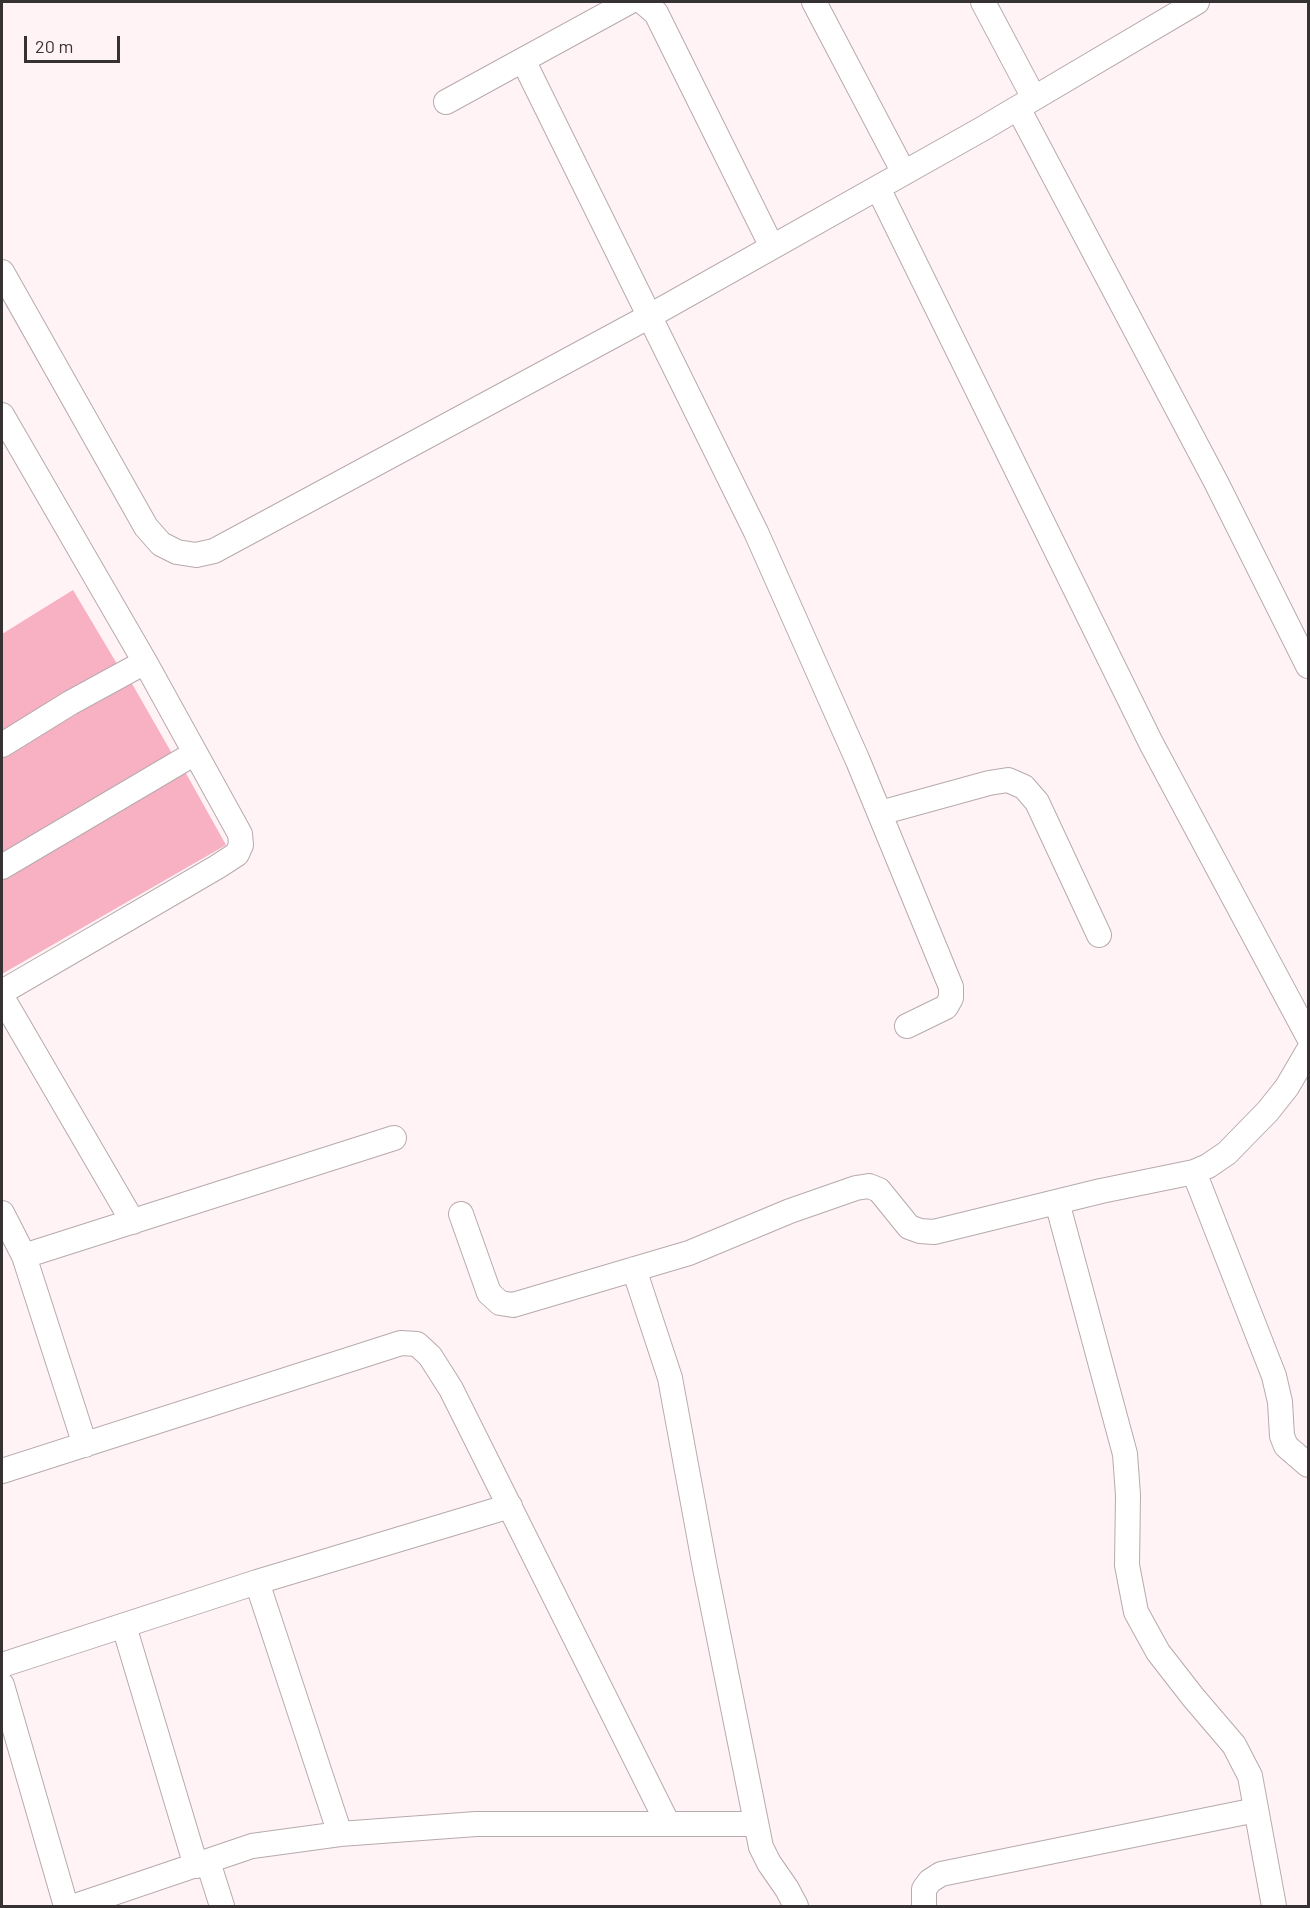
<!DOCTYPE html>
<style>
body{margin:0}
#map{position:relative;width:1310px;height:1908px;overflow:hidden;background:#fff3f6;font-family:Barlow,sans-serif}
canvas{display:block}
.frame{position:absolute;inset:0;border:3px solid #363132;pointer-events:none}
.scale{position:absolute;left:24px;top:36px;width:96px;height:27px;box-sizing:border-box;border:3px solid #363132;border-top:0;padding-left:8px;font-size:18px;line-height:21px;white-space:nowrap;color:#363132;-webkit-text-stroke:4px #fff3f6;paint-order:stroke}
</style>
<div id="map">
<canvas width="1310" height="1908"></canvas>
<div class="frame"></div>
<div class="scale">20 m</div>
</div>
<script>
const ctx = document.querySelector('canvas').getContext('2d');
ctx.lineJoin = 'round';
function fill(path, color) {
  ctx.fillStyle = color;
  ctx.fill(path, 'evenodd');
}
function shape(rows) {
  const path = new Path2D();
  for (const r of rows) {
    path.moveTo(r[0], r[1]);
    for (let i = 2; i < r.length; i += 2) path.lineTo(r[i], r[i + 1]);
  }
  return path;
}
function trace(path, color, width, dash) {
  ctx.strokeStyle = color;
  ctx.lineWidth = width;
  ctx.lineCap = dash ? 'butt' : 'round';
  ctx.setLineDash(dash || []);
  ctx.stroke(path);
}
fill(shape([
 [73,590,120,669,2,741,2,634],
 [131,682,174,757,2,858,2,758],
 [183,768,226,845,2,974,2,873]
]), '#f8b0c3');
const street = shape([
 [643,2,656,13,772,247],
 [814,2,904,173],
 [983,2,1034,98],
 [523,60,756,532,858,761,951,987,951,998,946,1007,907,1026],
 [446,102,629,2],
 [1018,108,1216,482,1308,666],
 [878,188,1151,743,1308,1036],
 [2,272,146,527,161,544,177,552,196,555,214,551,648,317,982,129,1197,2],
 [2,415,145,662,240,834,241,845,237,854,217,867,2,992],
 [2,745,70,703,145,662],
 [880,813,989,783,1008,780,1024,787,1037,802,1099,935],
 [2,867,195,753],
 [2,997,133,1222],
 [1194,1172,1274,1376,1280,1402,1282,1436,1286,1446,1308,1465],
 [1057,1202,1125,1454,1128,1495,1127,1565,1136,1612,1158,1652,1193,1697,1234,1745,1250,1776,1274,1906],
 [2,1213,24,1256],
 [461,1214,489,1293,500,1303,513,1305,689,1253,790,1211,856,1188,869,1186,879,1190,909,1227,920,1231,934,1232,1101,1191,1194,1172,1208,1166,1227,1153,1268,1111,1287,1087,1308,1051],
 [634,1269,670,1378,705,1568,761,1847,769,1863,787,1889,796,1906],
 [85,1445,24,1256,394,1138],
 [2,1471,401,1343,417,1344,430,1356,451,1389,668,1824],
 [257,1582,340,1834],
 [124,1626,196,1866],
 [2,1665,257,1582,510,1506],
 [2,1685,66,1906],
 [208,1862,222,1906],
 [75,1906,252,1846,340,1834,476,1824,756,1824],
 [924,1906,924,1889,930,1881,941,1874,1256,1810]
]);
trace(street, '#b7aaad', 26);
trace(street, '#fff', 24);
</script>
